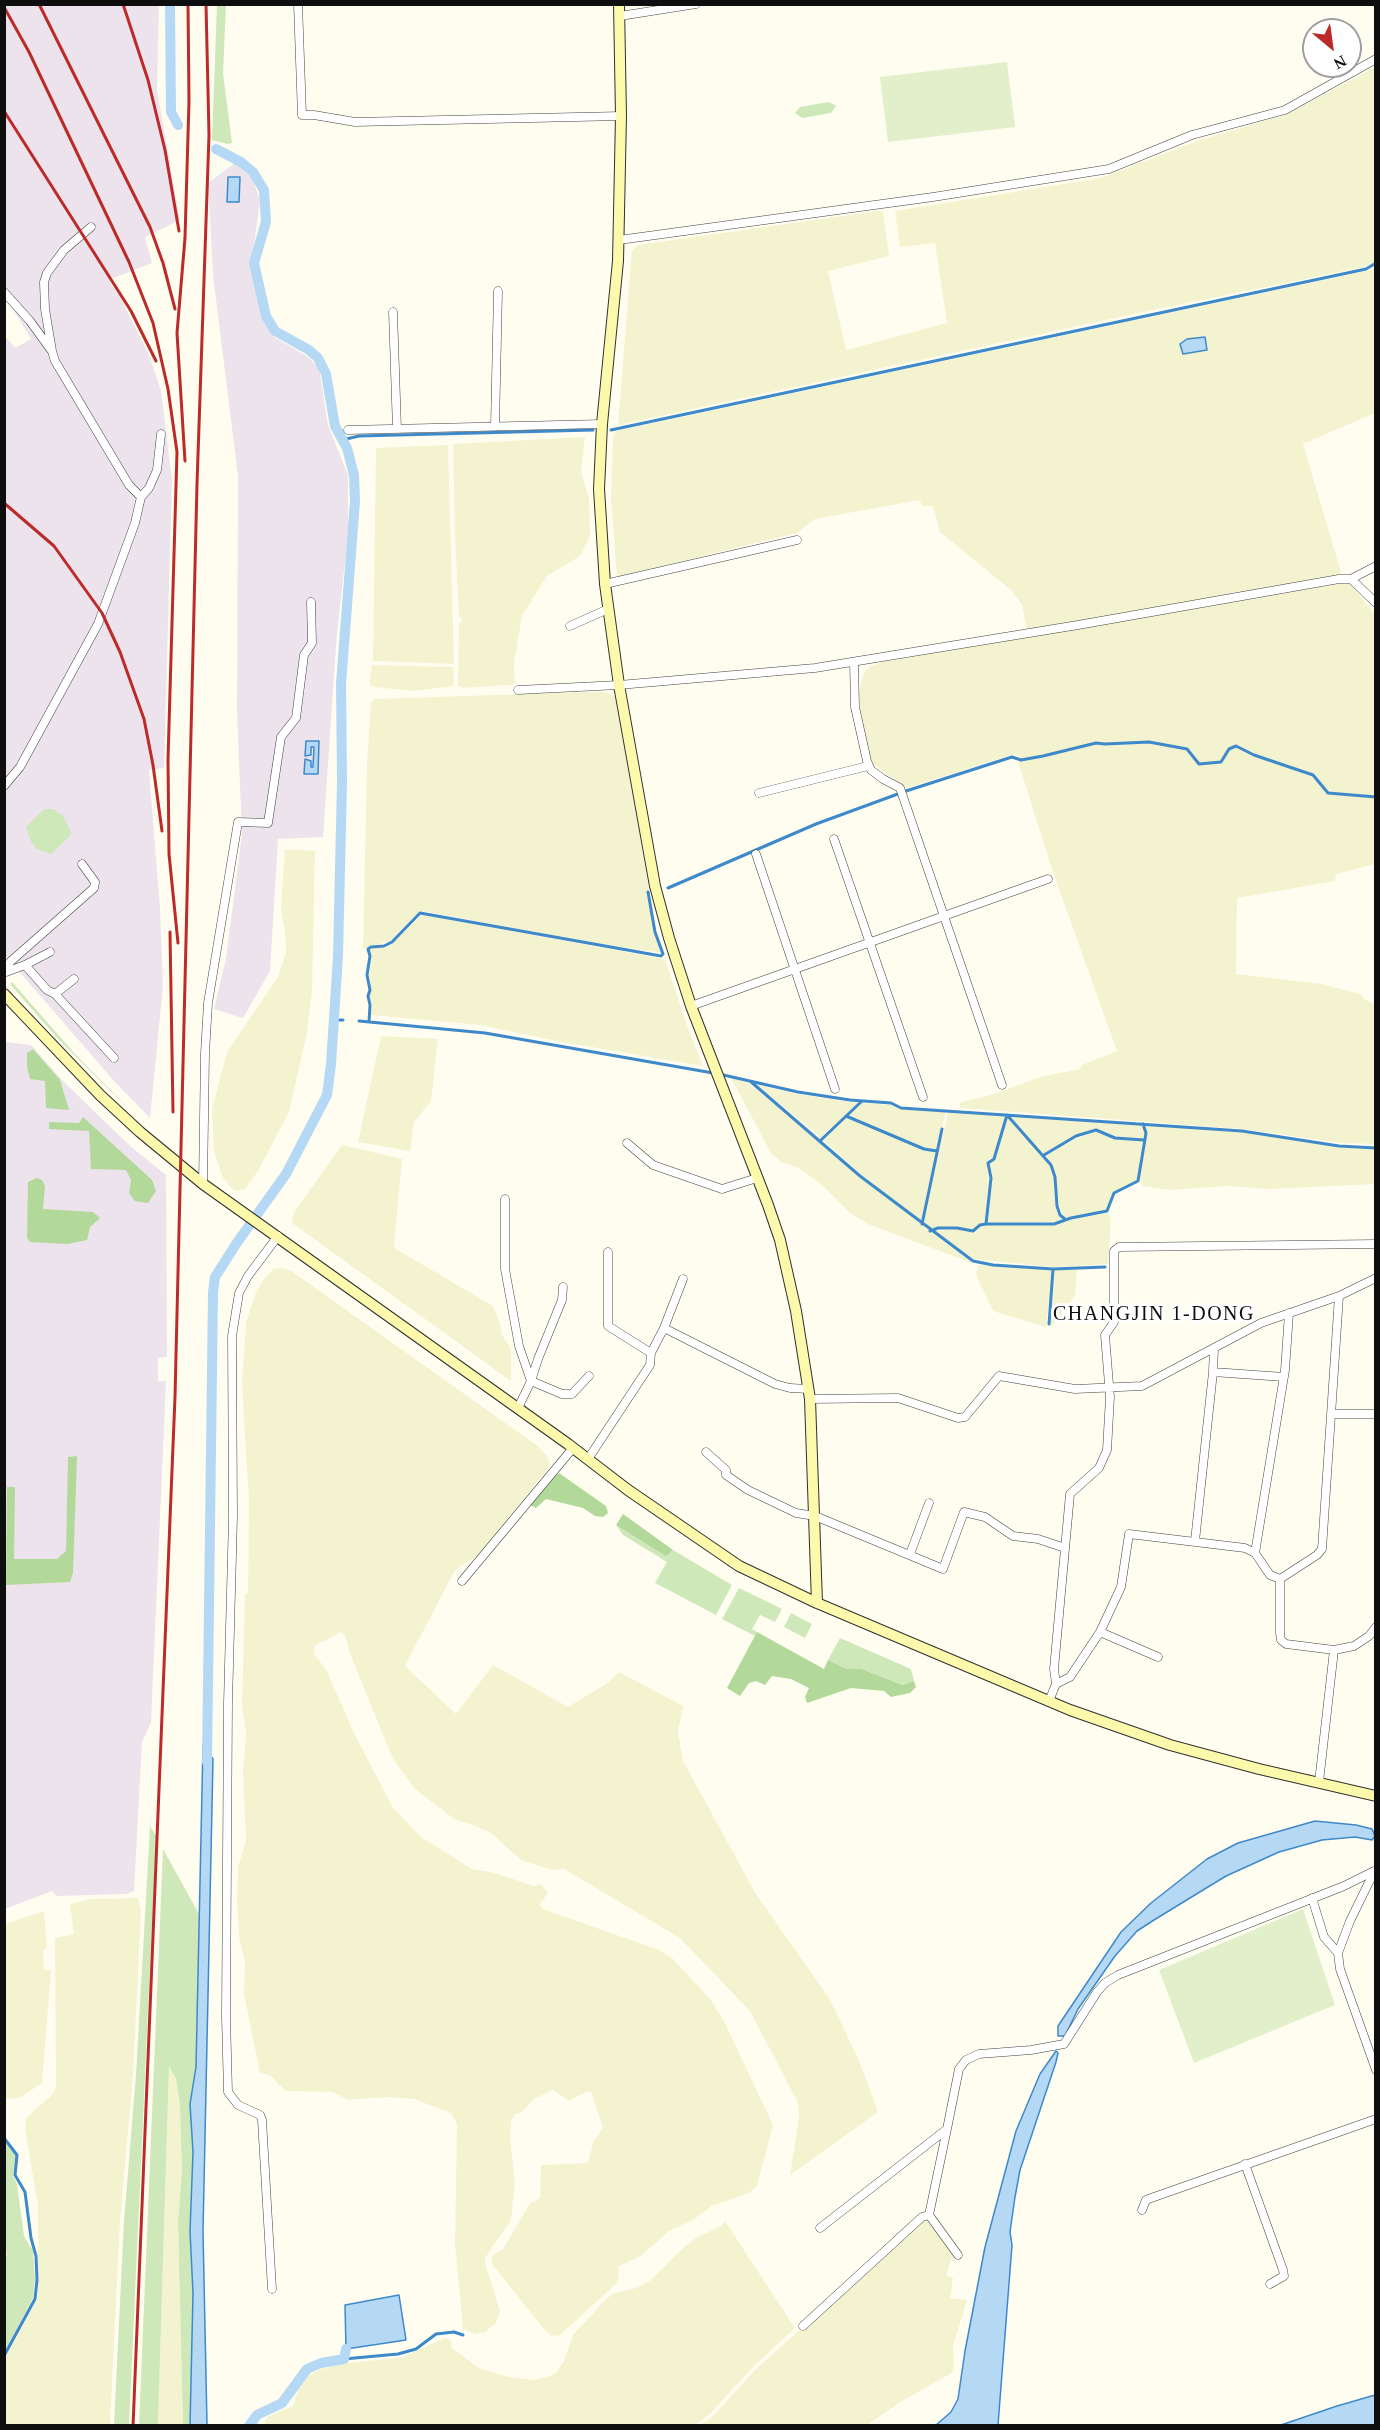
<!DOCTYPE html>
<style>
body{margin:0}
#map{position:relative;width:1380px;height:2430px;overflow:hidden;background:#fffdef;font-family:"Times New Roman",serif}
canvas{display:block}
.frame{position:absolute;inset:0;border:6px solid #0e0e0e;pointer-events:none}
.north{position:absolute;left:1302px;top:18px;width:60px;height:60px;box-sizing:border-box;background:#fff;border:2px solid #9f9f9f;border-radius:50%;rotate:151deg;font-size:16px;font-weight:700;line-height:24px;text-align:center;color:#0e0e0e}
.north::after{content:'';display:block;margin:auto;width:21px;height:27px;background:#bb2b29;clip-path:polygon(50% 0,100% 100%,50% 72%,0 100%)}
</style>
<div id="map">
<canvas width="1380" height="2430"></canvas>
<div class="frame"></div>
<div class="north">N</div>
</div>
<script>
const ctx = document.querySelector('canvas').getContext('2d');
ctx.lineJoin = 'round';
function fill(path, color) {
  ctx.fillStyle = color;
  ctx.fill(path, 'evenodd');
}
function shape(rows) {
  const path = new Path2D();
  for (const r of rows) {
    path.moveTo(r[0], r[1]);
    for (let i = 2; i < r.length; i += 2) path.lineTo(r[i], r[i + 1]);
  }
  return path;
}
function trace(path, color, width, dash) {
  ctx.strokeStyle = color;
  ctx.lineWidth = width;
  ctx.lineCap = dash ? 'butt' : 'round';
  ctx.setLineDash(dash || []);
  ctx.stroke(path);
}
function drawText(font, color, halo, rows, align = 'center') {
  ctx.font = font + ' "Times New Roman",serif';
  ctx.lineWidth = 6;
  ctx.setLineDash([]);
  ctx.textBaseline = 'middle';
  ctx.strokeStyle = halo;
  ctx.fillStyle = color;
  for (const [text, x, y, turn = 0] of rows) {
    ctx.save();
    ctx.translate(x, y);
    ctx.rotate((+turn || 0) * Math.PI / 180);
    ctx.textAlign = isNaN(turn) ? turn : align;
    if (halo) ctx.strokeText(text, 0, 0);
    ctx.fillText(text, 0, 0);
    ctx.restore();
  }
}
fill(shape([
 [5,5,159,5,157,90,180,220,145,237,152,263,108,280,120,297,150,357,161,391,172,481,164,768,149,770,160,908,163,986,150,1118,114,1081,5,955,4,339,7,338,15,348,31,339,8,301,5,301],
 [235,163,253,179,260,201,251,266,261,316,274,337,308,357,319,368,328,425,348,475,348,534,337,633,323,837,278,839,270,971,243,1018,214,1009,226,959,242,834,237,711,238,476,213,275,208,183],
 [5,1042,31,1045,63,1081,130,1146,166,1175,167,1357,158,1358,158,1381,166,1381,151,1723,142,1742,134,1891,126,1894,56,1896,52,1891,5,1909]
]), '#ece3ec');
fill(shape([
 [1375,67,1375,262,1364,267,1157,309,618,425,632,250,638,245,878,211,883,212,889,256,828,271,846,350,947,323,935,243,900,247,895,211,1101,178,1200,140,1288,114],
 [1375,269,1375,413,1303,444,1341,572,1335,577,1027,630,1022,605,1011,590,940,532,933,506,923,506,919,500,815,519,797,533,617,577,611,498,613,438,616,431],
 [585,437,581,472,589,498,590,536,587,543,580,556,547,576,522,616,514,663,515,683,510,685,462,688,458,686,459,623,462,622,462,617,459,617,455,538,453,444],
 [448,445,454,664,373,661,376,448],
 [1339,584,1350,584,1375,614,1375,864,1336,874,1335,881,1237,898,1236,974,1321,984,1360,994,1366,1000,1375,1004,1375,1144,1341,1143,1243,1129,961,1108,959,1103,997,1093,1040,1077,1080,1069,1082,1065,1117,1051,1053,872,1019,765,1019,757,1014,754,906,788,872,763,860,708,859,693,863,674,869,667,882,662],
 [372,665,453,667,454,686,414,691,375,687,370,685,370,679],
 [587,692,604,692,617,697,649,890,646,894,661,953,587,942,423,911,414,916,390,941,363,949,367,764,371,703,374,699],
 [285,849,315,851,312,992,307,1033,289,1112,258,1171,245,1189,237,1191,232,1189,222,1176,214,1151,212,1109,227,1052,278,977,286,952,285,932,281,909],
 [423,915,665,959,686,1023,703,1066,562,1042,480,1025,371,1015,372,1006,369,996,371,990,369,976,372,957,369,950,375,947,386,948,390,945],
 [381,1036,438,1039,431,1101,414,1122,410,1151,358,1142],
 [731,1078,748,1083,817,1139,858,1176,972,1263,868,1224,850,1213,822,1185,799,1168,781,1162,771,1153],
 [757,1085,797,1094,858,1103,822,1138],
 [862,1103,891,1105,900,1109,946,1112,936,1149,924,1148,848,1116],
 [948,1112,1006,1116,993,1158,989,1159,987,1163,989,1179,985,1223,979,1224,973,1230,957,1227,930,1229,923,1224],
 [1010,1116,1142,1125,1145,1133,1143,1139,1129,1139,1115,1137,1096,1129,1088,1131,1044,1154,1028,1140],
 [1008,1117,1050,1166,1054,1178,1056,1207,1058,1215,1063,1219,1054,1222,988,1223,992,1178,990,1164,995,1160],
 [847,1118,923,1150,936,1152,921,1222,862,1175,823,1140],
 [1144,1125,1242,1132,1339,1147,1375,1149,1375,1184,1268,1189,1228,1186,1171,1190,1143,1186,1140,1181,1143,1147,1147,1133],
 [1096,1132,1114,1139,1142,1141,1137,1181,1113,1192,1106,1210,1066,1218,1059,1206,1056,1177,1046,1156,1077,1138],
 [342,1145,402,1159,394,1244,396,1249,493,1306,499,1320,502,1335,511,1349,511,1381,292,1223,294,1212],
 [1108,1213,1111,1218,1108,1264,1053,1267,974,1259,934,1231,957,1229,975,1233,981,1226,986,1225,1054,1225,1080,1217],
 [978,1265,1052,1270,1046,1327,993,1311,976,1275],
 [282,1268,290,1270,539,1447,546,1455,551,1465,478,1555,455,1570,405,1666,456,1714,493,1665,568,1707,606,1684,619,1672,683,1706,678,1732,683,1761,756,1894,831,2001,860,2063,878,2112,790,2175,799,2118,798,2103,750,2011,680,1938,564,1869,552,1870,521,1860,491,1833,473,1825,454,1819,415,1789,393,1759,350,1654,345,1635,341,1632,316,1645,314,1648,315,1655,327,1671,353,1731,393,1808,421,1837,472,1869,495,1873,534,1886,541,1884,548,1893,540,1904,543,1909,659,1950,672,1958,711,2000,724,2021,773,2125,757,2186,749,2193,712,2206,693,2220,669,2231,641,2256,619,2266,618,2282,559,2336,550,2335,543,2328,492,2264,492,2256,503,2249,530,2203,540,2198,541,2165,588,2163,593,2143,603,2127,591,2092,586,2092,569,2101,553,2090,534,2099,522,2112,516,2114,511,2120,510,2138,515,2183,511,2220,485,2258,485,2263,500,2311,496,2323,485,2332,476,2334,463,2329,455,2244,457,2124,451,2113,414,2099,386,2097,348,2100,333,2092,285,2091,270,2075,260,2073,244,1994,245,1964,239,1936,237,1899,238,1867,246,1841,243,1773,246,1732,242,1706,245,1594,248,1594,249,1502,242,1383,246,1323,255,1295,265,1277,274,1269],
 [1053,1270,1077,1270,1075,1296,1052,1326,1050,1326],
 [138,1898,141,1911,133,2075,120,2221,110,2425,5,2425,5,2359,38,2298,38,2205,25,2129,26,2118,54,2093,56,2086,55,1938,74,1934,70,1904,90,1899],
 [44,1911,47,1948,43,1950,44,1970,51,1970,42,2083,19,2098,5,2099,5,1924],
 [169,2065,176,2079,180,2106,182,2171,178,2222,183,2425,158,2426],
 [926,2220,953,2254,946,2275,953,2278,950,2298,967,2300,953,2346,954,2370,950,2374,902,2401,867,2425,700,2426,714,2415,755,2370,914,2227],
 [725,2221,795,2328,752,2368,711,2413,696,2425,264,2425,267,2417,293,2406,299,2388,307,2377,319,2370,340,2364,403,2357,445,2338,451,2340,452,2348,479,2368,508,2377,533,2380,547,2377,556,2373,563,2363,573,2335,606,2299,615,2293,636,2288,651,2280,682,2249,696,2238,721,2226]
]), '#f4f3d0');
fill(shape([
 [217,5,226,5,223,73,232,143,228,144,212,140],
 [829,102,836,106,831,113,802,118,795,113,800,107],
 [44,809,53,809,63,816,71,832,70,836,51,854,37,849,31,842,26,827],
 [12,982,75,1054,139,1119,57,1038,10,984],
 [616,1525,666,1555,673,1550,732,1585,716,1615,655,1583,667,1562,623,1535],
 [739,1588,782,1609,775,1622,760,1615,752,1629,757,1632,755,1636,722,1619],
 [791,1613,812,1624,805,1638,784,1627],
 [840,1638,911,1669,914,1681,904,1685,862,1669,847,1669,828,1660],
 [150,1826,156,1836,129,2425,114,2425,124,2221,136,2075],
 [163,1849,199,1914,196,2067,190,2104,193,2152,190,2231,193,2293,190,2425,183,2425,178,2222,182,2171,180,2106,176,2079,169,2066,158,2425,139,2426],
 [5,2140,16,2155,13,2176,17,2184,24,2236,33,2251,35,2279,33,2298,5,2352,4,2256,7,2255,4,2237]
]), '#cfe8ba');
fill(shape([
 [33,1049,60,1080,69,1110,46,1108,45,1081,30,1079,27,1067,27,1053],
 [83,1117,152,1180,156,1191,148,1203,135,1201,129,1193,131,1180,126,1170,91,1169,89,1131,49,1129,49,1122,79,1123],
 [37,1178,42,1180,45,1186,43,1209,93,1212,100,1218,90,1227,87,1240,67,1244,30,1242,27,1238,28,1182],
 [77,1456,73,1573,70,1582,6,1585,7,1487,15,1487,14,1559,57,1559,66,1551,68,1457],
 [559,1473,606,1506,608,1513,603,1517,595,1516,583,1508,546,1499,536,1508,530,1505,545,1485],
 [623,1514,673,1550,666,1556,616,1525],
 [757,1632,824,1669,828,1660,847,1669,862,1669,903,1685,914,1681,916,1687,910,1693,891,1697,884,1691,851,1688,807,1703,805,1697,809,1688,791,1679,772,1676,765,1685,756,1681,749,1683,740,1696,727,1688]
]), '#b2d999');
fill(shape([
 [1007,62,1015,127,888,142,880,77],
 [1303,1909,1335,2005,1194,2063,1159,1970]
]), '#e1f0cb');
const water = shape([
 [228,177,240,177,239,202,227,202,228,177],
 [1205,337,1207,350,1183,354,1180,344,1187,339,1205,337],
 [306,741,319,741,318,774,304,774,305,759,311,761,311,767,313,767,314,747,311,747,311,755,305,756,306,741],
 [203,1744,213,1759,203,2231,207,2425,190,2426,193,2293,190,2231,193,2152,190,2104,196,2067,203,1744],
 [1315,1821,1356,1825,1372,1829,1375,1836,1372,1840,1355,1837,1322,1840,1279,1852,1226,1876,1154,1920,1137,1931,1115,1956,1078,2009,1065,2036,1058,2036,1058,2026,1121,1932,1151,1903,1207,1859,1238,1843,1315,1821],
 [1056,2051,1058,2053,1056,2062,1020,2170,1015,2197,1010,2232,1012,2245,998,2425,936,2425,951,2412,958,2399,965,2351,985,2247,1016,2131,1040,2074,1056,2051],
 [399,2295,406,2340,346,2349,345,2305,399,2295],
 [1375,2395,1375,2425,1281,2425,1337,2406,1375,2395]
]);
fill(water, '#b5d9f5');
trace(water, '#3e89ca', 1.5);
trace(shape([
 [611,430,1366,269,1376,263],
 [342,440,359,436,593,430],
 [668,888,816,824,906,791,1012,757,1021,760,1043,756,1096,743,1105,744,1149,742,1187,749,1199,764,1221,762,1229,749,1236,746,1254,755,1313,775,1328,793,1376,797],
 [334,1020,343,1020],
 [359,1021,485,1033,713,1073],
 [369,1022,370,1005,368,996,370,990,367,975,370,956,368,949,371,947,384,946,392,942,420,913,661,956,663,954,655,932,648,892],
 [719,1074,798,1092,850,1100,891,1103,901,1108,1242,1131,1339,1146,1376,1148],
 [750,1081,860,1176,973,1261,993,1265,1053,1269,1105,1267],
 [1007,1115,1051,1165,1055,1177,1057,1206,1060,1215,1065,1219],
 [846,1116,924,1149,937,1151],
 [821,1140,862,1101],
 [1044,1155,1076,1136,1096,1130,1115,1138,1144,1140],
 [922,1224,942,1129],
 [986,1224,991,1178,988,1163,994,1159,1007,1115],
 [930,1231,938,1228,957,1228,973,1231,980,1225,986,1224,1054,1224,1071,1218,1107,1211,1114,1193,1138,1181,1146,1133,1143,1124],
 [1049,1324,1053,1269],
 [4,2138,17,2155,15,2175,25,2192,31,2238,36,2256,37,2280,35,2299,4,2356],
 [344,2359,398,2354,416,2349,436,2334,454,2332,463,2335]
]), '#3e89ca', 3);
trace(shape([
 [170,4,171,112,178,125],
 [207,1762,213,1292,215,1277,236,1244,286,1174,327,1095,331,1064,338,956,342,782,341,684,355,501,354,475,347,448,335,426,326,374,318,358,309,350,275,331,266,316,254,263,266,222,264,190,253,172,241,162,216,149],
 [249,2426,257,2415,282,2403,307,2369,321,2363,344,2359,346,2349]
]), '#b5d9f5', 10);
const street = shape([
 [298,4,302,115,314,115,355,122,621,116],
 [620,16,696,4],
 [91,227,64,250,47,273,44,282,45,309,52,351,55,361,129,485,141,497],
 [619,240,933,197,1109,169,1192,135,1285,110,1376,59],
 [4,292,30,321,51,350],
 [393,312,397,429],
 [495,426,498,291],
 [348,430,602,424],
 [1351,579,1376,566],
 [605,584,797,540],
 [570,626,608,609],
 [854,662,855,707,867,761,871,770,883,779,900,788,1002,1085],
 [518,690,619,685,815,668,1078,625,1339,579,1351,579,1376,603],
 [4,786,20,767,98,624,135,523,141,497,149,488,157,470,161,434],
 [759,793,868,766],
 [834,839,923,1097],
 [756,854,835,1089],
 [25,965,47,990,55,994,74,979],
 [6,972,25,965,50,952],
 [4,973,10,962,94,888,95,882,82,864],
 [55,994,114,1058],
 [691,1006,1048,879],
 [627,1143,653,1165,722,1189,757,1178],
 [203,1184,205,1053,208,1003,238,822,268,823,281,737,296,718,304,655,312,643,311,602],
 [505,1199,505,1269,519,1346,531,1381,562,1394,572,1394,589,1376],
 [1339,1296,1322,1549,1317,1555,1280,1579,1280,1633,1281,1640,1286,1644,1334,1650,1354,1646,1369,1636,1376,1627],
 [664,1328,775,1384,790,1388,809,1389],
 [651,1353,664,1328,683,1279],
 [1213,1372,1284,1377],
 [810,1399,898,1398,958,1418,965,1417,999,1376,1075,1389,1142,1386,1261,1323,1339,1296,1376,1278],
 [518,1408,531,1381,538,1359,562,1300,563,1287],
 [1332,1414,1376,1414],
 [706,1452,726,1470,726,1475,748,1490,796,1513,815,1516,943,1569,964,1512,985,1517,1013,1536,1038,1539,1065,1548],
 [588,1459,650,1365,651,1353,608,1326,608,1252],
 [1195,1541,1213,1372,1214,1348],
 [1255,1553,1285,1370,1289,1313],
 [910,1554,929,1503],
 [462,1581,573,1448],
 [1158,1657,1100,1632,1121,1587,1129,1534,1245,1548,1255,1553,1270,1575,1280,1579],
 [1056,1684,1070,1677,1100,1632],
 [1049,1701,1056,1684,1054,1669,1070,1494,1099,1468,1107,1450,1110,1397,1105,1335,1114,1322,1114,1251,1119,1247,1376,1244],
 [1319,1782,1334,1650],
 [1374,1872,1350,1921,1338,1953,1340,1969,1376,2070],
 [1312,1898,1324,1937,1338,1953],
 [1245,2164,1283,2270,1284,2276,1270,2284],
 [1142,2210,1146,2200,1154,2197,1376,2119],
 [929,2215,947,2129],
 [820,2228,947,2129,959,2069,966,2060,979,2054,1031,2050,1064,2044,1097,1992,1105,1983,1118,1975,1344,1886,1374,1871],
 [272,2289,262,2120,260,2115,238,2105,228,2092,226,2017,228,1703,233,1517,232,1336,239,1293,248,1276,278,1236],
 [803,2326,922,2217,929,2215,958,2255]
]);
const secondary = shape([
 [619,4,621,116,618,261,602,424,599,489,605,584,619,685,655,886,669,938,691,1006,768,1205,780,1240,796,1311,810,1399,817,1603],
 [4,994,100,1095,140,1132,203,1184,568,1444,628,1490,739,1566,817,1603,1070,1710,1170,1745,1259,1769,1376,1796]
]);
trace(street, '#414141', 9);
trace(secondary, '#303030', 12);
trace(street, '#fff', 8);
trace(secondary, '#fdf9ac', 10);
trace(shape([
 [39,4,150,227,163,263,175,309],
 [123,4,148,80,165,150,179,231],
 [4,7,29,52,129,262,153,323,168,389,177,452,168,760,169,854,178,943],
 [4,111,131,311,156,361],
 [185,461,177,333,185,238,189,101,188,4],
 [4,503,54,546,102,613,120,652,144,719,153,765,162,831],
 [170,932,173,1112],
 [133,2426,175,1397,197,484,209,135,206,4]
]), '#bb2b29', 3);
ctx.letterSpacing = '1.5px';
drawText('20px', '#0e0e0e', '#fff', [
 ["CHANGJIN 1-DONG",1154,1315]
]);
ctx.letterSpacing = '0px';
</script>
